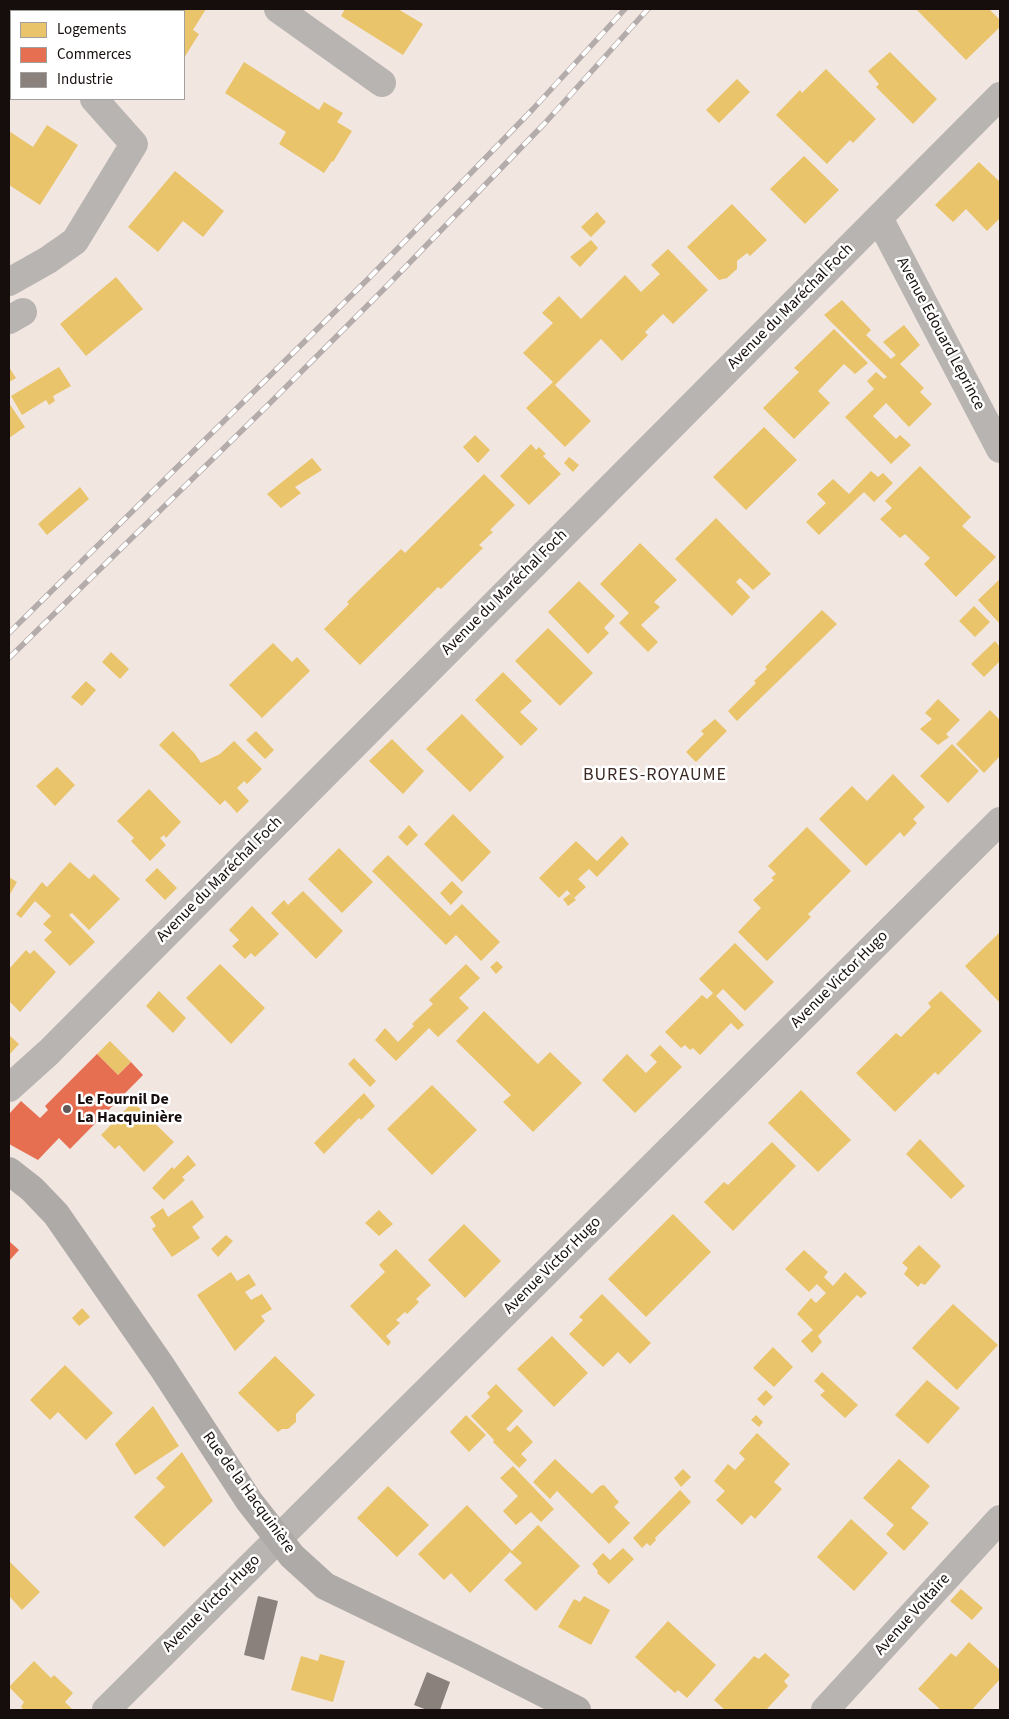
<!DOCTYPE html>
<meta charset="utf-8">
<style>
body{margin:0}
#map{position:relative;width:1009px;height:1719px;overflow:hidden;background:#f2e6e1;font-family:"Source Sans 3",sans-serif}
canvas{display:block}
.frame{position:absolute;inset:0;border:10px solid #160e0c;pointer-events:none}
.legend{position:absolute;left:10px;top:10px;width:175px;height:90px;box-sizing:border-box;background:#fff;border:1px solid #a29f9e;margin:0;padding:6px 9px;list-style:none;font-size:15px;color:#160e0c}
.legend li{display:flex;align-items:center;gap:10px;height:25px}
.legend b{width:25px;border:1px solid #a29f9e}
</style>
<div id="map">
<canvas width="1009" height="1719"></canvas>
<div class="frame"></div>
<ul class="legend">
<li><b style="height:14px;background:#e9c46a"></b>Logements</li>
<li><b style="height:14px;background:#e76f51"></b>Commerces</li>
<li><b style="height:14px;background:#8a817c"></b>Industrie</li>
</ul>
</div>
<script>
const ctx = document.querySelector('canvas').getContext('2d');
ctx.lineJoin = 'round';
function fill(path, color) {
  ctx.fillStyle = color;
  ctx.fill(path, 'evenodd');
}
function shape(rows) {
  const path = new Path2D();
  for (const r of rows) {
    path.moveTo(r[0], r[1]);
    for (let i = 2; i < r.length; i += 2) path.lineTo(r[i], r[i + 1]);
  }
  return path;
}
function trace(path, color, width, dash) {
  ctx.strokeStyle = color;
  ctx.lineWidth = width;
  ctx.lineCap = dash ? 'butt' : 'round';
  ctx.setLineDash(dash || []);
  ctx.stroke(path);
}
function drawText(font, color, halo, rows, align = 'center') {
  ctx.font = font + ' "Source Sans 3",sans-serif';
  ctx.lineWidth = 5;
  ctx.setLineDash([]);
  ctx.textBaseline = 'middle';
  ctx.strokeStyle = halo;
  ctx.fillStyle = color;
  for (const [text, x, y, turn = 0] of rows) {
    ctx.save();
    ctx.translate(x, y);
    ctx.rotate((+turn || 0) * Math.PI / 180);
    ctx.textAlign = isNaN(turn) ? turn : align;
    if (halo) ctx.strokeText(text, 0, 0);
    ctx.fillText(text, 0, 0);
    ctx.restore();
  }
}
fill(shape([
 [9,9,63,9,61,11,11,11,11,16,9,14],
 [163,9,206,9,193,30,199,34,184,58,184,11,161,11],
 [345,9,398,9,423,24,403,55,341,16],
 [916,9,989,9,1000,20,1000,27,966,60],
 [890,52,937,99,913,124,876,87,879,84,868,71],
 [244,62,319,110,324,102,343,113,337,122,352,131,333,162,332,161,324,173,279,144,286,132,225,93],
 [826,69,876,119,853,143,850,140,827,164,776,115,800,90,802,93],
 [737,79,750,92,719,123,706,110],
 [47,125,78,145,40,205,9,185,9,131,33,147],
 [804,156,839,190,805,224,770,189],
 [979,162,1000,182,1000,218,987,231,966,209,953,222,935,205],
 [175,171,224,211,203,237,183,221,158,252,128,227],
 [732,204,767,240,750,256,747,253,737,261,737,269,727,278,719,280,687,247],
 [597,212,606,222,591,237,581,227],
 [591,240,598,248,580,267,570,257],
 [668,249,708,290,673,324,663,314,645,332,648,335,622,361,601,339,555,385,591,421,565,447,526,408,553,382,523,353,553,323,542,313,559,296,581,319,625,275,641,292,660,274,651,265],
 [116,277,143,309,86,356,60,324],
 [842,300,871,330,866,335,891,359,896,355,883,342,904,325,920,345,900,364,924,388,920,392,932,404,909,427,886,403,873,416,896,439,900,435,911,445,891,464,845,417,874,389,867,381,876,372,884,379,887,377,824,315],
 [834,329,868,363,855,374,844,364,818,391,830,403,794,439,763,408,799,372,794,368],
 [9,367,16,378,9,382],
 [59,367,71,386,53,396,55,401,49,405,46,400,22,415,11,396],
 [9,403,25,427,9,438],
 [764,427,797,460,746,510,713,477],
 [475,435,490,450,478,463,463,447],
 [531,444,536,450,539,447,546,454,543,456,561,474,529,505,500,476],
 [569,457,579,465,573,472,564,463],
 [312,458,322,470,295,487,301,493,281,508,267,494],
 [920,466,971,517,962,526,996,557,956,597,924,564,930,558,905,534,900,538,880,519,892,508,885,501],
 [871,471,878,477,883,473,893,483,874,502,864,492,819,535,806,522,826,503,817,494,833,479,849,494],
 [484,474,515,505,490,530,493,532,479,545,483,548,441,589,438,587,360,665,324,629,349,604,347,602,361,588,401,549,405,553],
 [80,487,89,499,47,535,38,524],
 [716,518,771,574,753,590,740,578,736,582,750,597,732,616,675,559],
 [640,543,677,580,654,602,660,607,641,625,658,642,648,652,619,623,629,613,600,584],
 [1000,579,1000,624,978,600],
 [579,581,615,616,604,628,609,633,588,654,548,612],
 [974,606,990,622,975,637,959,621],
 [822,610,837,624,737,721,728,711,756,683,754,681,767,669,765,667],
 [548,628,593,673,560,706,515,661],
 [995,641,1000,647,1000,661,984,677,971,664],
 [273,643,292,662,297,657,310,671,262,718,229,685],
 [111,652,129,669,120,679,102,662],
 [503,672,532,701,520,712,538,729,521,746,475,700],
 [86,681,96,690,82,706,71,697],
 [938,699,960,720,946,734,949,737,938,745,920,729,932,719,925,713],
 [990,710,999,719,1000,718,1000,756,984,773,956,744],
 [462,714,504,757,470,792,426,749],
 [715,719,727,731,696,762,686,752,704,734,701,731],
 [173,731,195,754,201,763,220,754,234,741,262,769,247,784,244,781,237,788,249,801,237,813,225,800,220,805,159,745],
 [256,731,274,750,265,759,246,740],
 [392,739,424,771,403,794,369,761],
 [952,744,979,771,948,803,920,776],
 [57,767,75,785,55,806,36,786],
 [893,774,925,807,913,819,917,823,904,837,900,832,866,866,819,819,852,786,867,801],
 [149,789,181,822,166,838,164,835,160,838,166,845,150,861,131,841,134,838,117,821],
 [453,814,491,852,462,882,424,844],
 [409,825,418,835,407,846,398,837],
 [807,827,851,871,808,914,811,917,767,961,738,932,761,908,753,900,774,880,771,878,776,874,768,866],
 [622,836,629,844,597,877,589,869,578,879,586,887,574,898,567,890,559,898,539,878,576,841,597,861],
 [339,848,373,882,342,913,308,879],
 [388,855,450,916,462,904,500,942,481,961,456,935,446,945,372,871],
 [70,862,89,879,94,874,120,899,89,930,72,913,69,915,95,942,70,966,44,940,52,932,43,924,51,916,35,901,21,918,16,914,42,882,47,887],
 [157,868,177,888,165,900,145,880],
 [9,877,17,882,9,896],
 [452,881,463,892,451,905,440,893],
 [303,891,343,931,316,959,271,913,284,900,288,905],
 [570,894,576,900,568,906,563,899],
 [252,906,279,934,255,957,251,953,245,959,232,946,239,940,229,930],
 [1000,932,1000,1003,965,966],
 [735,943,774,982,745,1011,723,989,716,996,744,1025,738,1030,731,1023,700,1055,693,1048,690,1050,685,1045,681,1048,665,1032,702,995,707,999,713,993,699,979],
 [26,950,30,954,34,950,56,972,20,1012,9,1001,9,969],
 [497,961,503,967,496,974,490,967],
 [220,964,265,1008,231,1044,186,998],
 [466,964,480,978,459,998,469,1008,438,1037,429,1028,396,1061,375,1040,385,1028,398,1042,414,1026,412,1024,433,1004,429,1000],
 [159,991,186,1018,173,1033,146,1006],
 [941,991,982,1031,938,1075,935,1072,895,1112,856,1073,896,1033,901,1037,931,1007,928,1003],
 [484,1011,538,1064,550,1052,582,1083,533,1132,503,1102,511,1095,456,1041],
 [9,1035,19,1044,9,1055],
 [110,1041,131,1062,118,1075,97,1054],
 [660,1045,682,1067,635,1113,602,1080,627,1054,646,1073,657,1062,650,1055],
 [354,1058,376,1081,370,1087,348,1064],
 [432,1085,477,1130,432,1175,387,1129],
 [801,1090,851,1140,818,1172,768,1123],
 [364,1093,375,1106,361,1120,359,1118,324,1154,314,1143],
 [133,1102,174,1142,144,1172,119,1145,115,1149,101,1135],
 [920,1139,965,1186,951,1199,906,1154],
 [772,1142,796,1166,733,1231,704,1202,724,1182,728,1185],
 [188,1155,196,1165,182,1177,185,1180,164,1200,152,1188,172,1167,174,1169],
 [192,1200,204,1217,192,1227,200,1238,172,1257,152,1229,156,1226,150,1217,163,1208,168,1217],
 [379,1210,393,1224,379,1236,365,1223],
 [673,1214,711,1252,646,1317,608,1279],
 [464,1224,501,1261,465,1298,428,1260],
 [226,1235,233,1241,218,1257,211,1249],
 [919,1245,941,1266,925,1285,921,1283,918,1287,904,1274,908,1268,902,1263],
 [396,1249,431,1285,416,1299,419,1302,407,1314,405,1312,396,1320,400,1323,386,1336,391,1342,388,1346,350,1306,385,1272,379,1265],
 [804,1250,828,1272,824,1277,833,1286,845,1272,867,1293,861,1298,857,1295,818,1336,822,1342,812,1353,801,1341,813,1330,797,1314,811,1298,816,1303,826,1293,817,1284,809,1292,785,1269],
 [231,1272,237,1281,249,1274,256,1285,245,1292,251,1300,262,1294,272,1309,261,1316,265,1321,235,1351,197,1295],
 [602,1294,651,1343,630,1364,618,1352,603,1367,569,1334,583,1320,579,1317],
 [953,1304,998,1345,957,1390,912,1348],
 [82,1308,90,1317,79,1326,72,1318],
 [552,1336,588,1373,554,1407,517,1369],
 [773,1347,793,1367,774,1387,753,1368],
 [275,1356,315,1395,296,1414,296,1422,288,1429,282,1429,278,1432,238,1393],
 [65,1365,113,1413,86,1440,58,1412,50,1420,30,1400],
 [822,1372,858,1405,845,1418,820,1395,825,1391,814,1381],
 [927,1380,960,1408,928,1444,895,1415],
 [496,1384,523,1411,506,1429,510,1432,517,1425,533,1442,521,1454,527,1460,519,1468,493,1442,494,1440,471,1416,490,1397,487,1393],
 [766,1390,773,1397,764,1406,757,1399],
 [153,1406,179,1446,135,1475,115,1444],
 [466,1415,486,1435,469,1452,450,1432],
 [756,1415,763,1422,759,1427,751,1420],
 [757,1433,790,1464,774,1482,782,1489,755,1519,751,1515,742,1525,716,1500,725,1491,714,1481,728,1464,735,1470,745,1459,739,1453],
 [182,1452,213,1501,164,1547,134,1517,165,1487,156,1478],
 [555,1459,592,1494,600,1486,604,1485,619,1502,614,1507,630,1523,609,1544,557,1491,550,1499,533,1482],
 [899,1459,930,1486,911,1508,929,1523,904,1551,886,1534,894,1525,863,1498],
 [513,1466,554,1509,541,1522,531,1512,516,1525,503,1511,518,1496,500,1478],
 [683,1469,691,1477,681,1487,674,1478],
 [388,1486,429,1525,397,1557,357,1518],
 [680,1490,691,1502,655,1538,656,1540,650,1546,647,1543,642,1548,633,1538],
 [467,1505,512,1551,538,1525,580,1566,536,1611,504,1580,522,1563,510,1552,470,1593,451,1573,444,1580,418,1554],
 [851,1519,888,1553,854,1591,817,1557],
 [623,1548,634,1559,609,1584,597,1573,598,1571,592,1564,603,1553,610,1560],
 [9,1561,40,1592,22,1610,9,1596],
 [961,1589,983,1608,972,1620,950,1601],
 [584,1596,610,1610,591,1645,558,1627,574,1599,580,1602],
 [668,1621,716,1665,687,1698,678,1690,675,1693,635,1657],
 [969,1642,1000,1670,1000,1679,972,1710,941,1710,918,1689,951,1653,956,1657],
 [765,1653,790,1675,784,1681,788,1686,766,1710,725,1710,714,1700,754,1656,759,1659],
 [320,1654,345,1661,333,1702,291,1690,301,1656,318,1661],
 [34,1661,51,1678,54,1675,73,1693,65,1702,73,1710,24,1710,21,1707,24,1702,9,1687]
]), '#e9c46a');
fill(shape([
 [97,1054,118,1075,131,1062,143,1075,70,1149,59,1138,38,1160,9,1144,9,1114,21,1101,40,1118,48,1110,45,1106],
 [9,1241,19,1250,9,1261]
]), '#e76f51');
fill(shape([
 [258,1596,278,1601,264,1660,244,1655],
 [427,1672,450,1682,440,1710,427,1710,414,1705]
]), '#8a817c');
trace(shape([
 [278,9,382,83],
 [115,11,117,9],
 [9,42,11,43],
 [879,218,1000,449],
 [9,282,48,260,75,241,134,144,94,99],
 [9,320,23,312],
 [9,1088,49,1052,1000,96],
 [106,1710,1000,821],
 [825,1710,1000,1519]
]), '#b7b4b1', 28);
trace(shape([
 [9,1171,32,1189,56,1214,162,1367,249,1501,292,1556,325,1586,464,1653,577,1710]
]), '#aeaaa7', 28);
const rail = shape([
 [9,633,370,277,533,109,625,9],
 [9,658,267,406,385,288,545,123,648,9]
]);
trace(rail, '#b4acaa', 5.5);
trace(rail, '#fff', 4, [11]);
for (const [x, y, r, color] of [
 [67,1109,5,"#635a57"]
]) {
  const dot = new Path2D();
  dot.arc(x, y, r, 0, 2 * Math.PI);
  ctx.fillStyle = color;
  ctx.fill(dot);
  trace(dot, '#fff', 2);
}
drawText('16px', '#160e0c', '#fff', [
 ["Avenue du Maréchal Foch",791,307,-45],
 ["Avenue Edouard Leprince",940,334,62],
 ["Avenue du Maréchal Foch",505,593,-45],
 ["Avenue du Maréchal Foch",220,880,-45],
 ["Avenue Victor Hugo",840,980,-45],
 ["Avenue Victor Hugo",553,1266,-45],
 ["Rue de la Hacquinière",248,1493,54],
 ["Avenue Victor Hugo",212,1604,-45],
 ["Avenue Voltaire",913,1615,-48]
]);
drawText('bold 16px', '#160e0c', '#fff', [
 ["Le Fournil De",77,1100],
 ["La Hacquinière",77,1118]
], 'left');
ctx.letterSpacing = '1px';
drawText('18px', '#3a2923', '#fff', [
 ["BURES-ROYAUME",655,776]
]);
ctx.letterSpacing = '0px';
</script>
